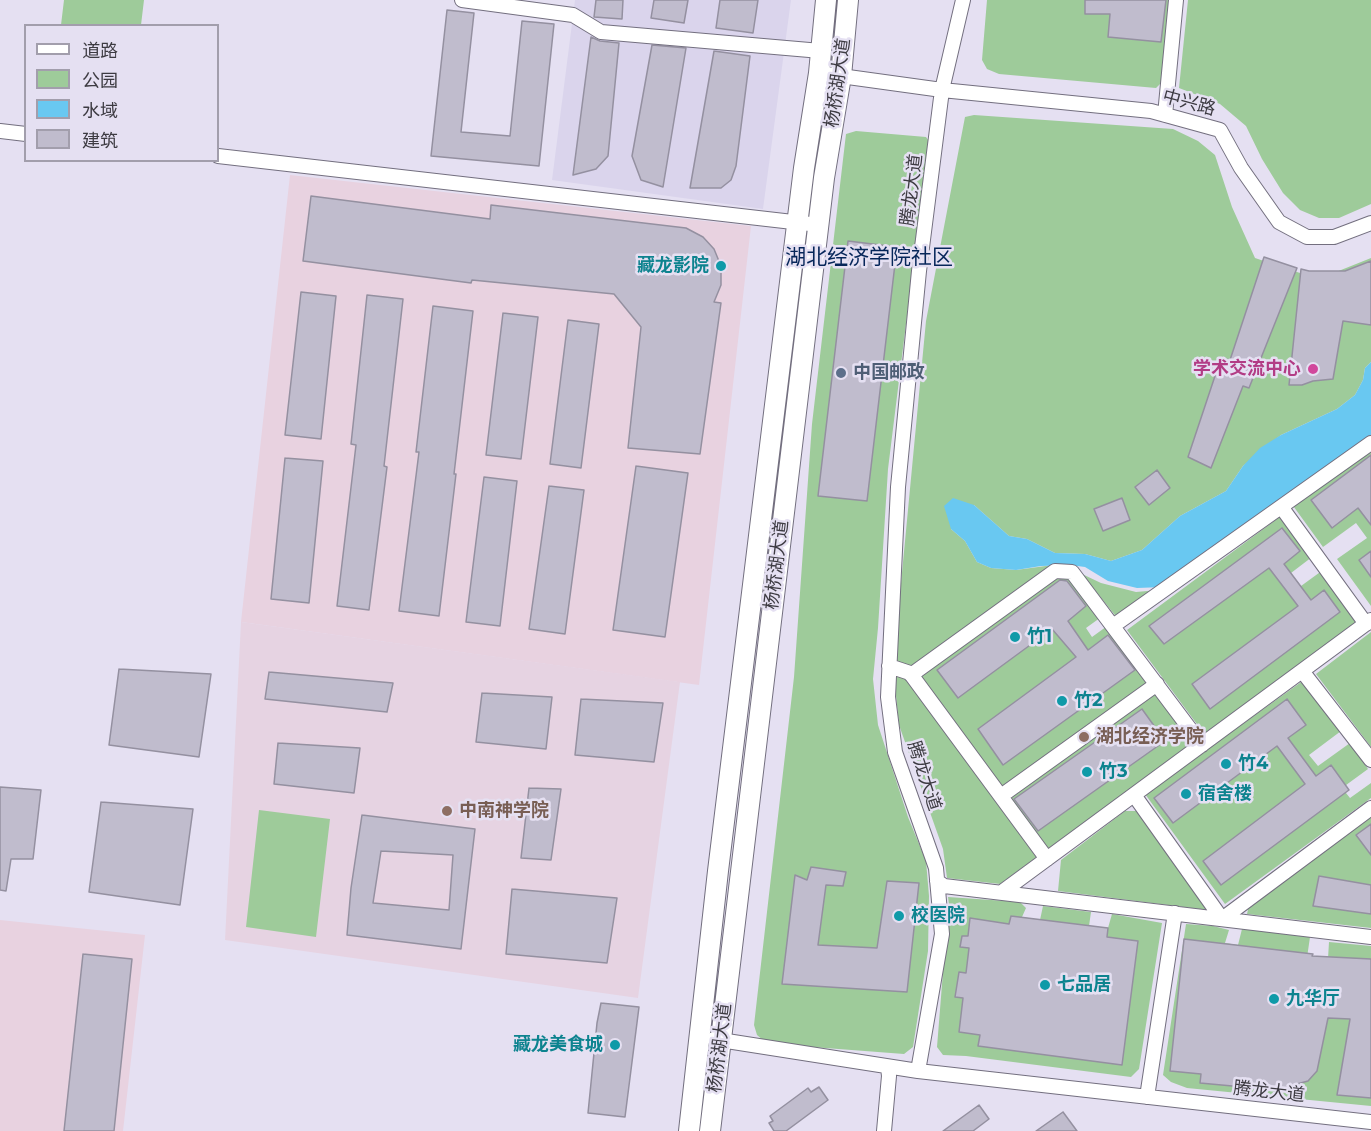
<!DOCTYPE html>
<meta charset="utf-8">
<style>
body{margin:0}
#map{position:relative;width:1371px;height:1131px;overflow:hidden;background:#e5e0f2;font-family:Montserrat,"Noto Sans SC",sans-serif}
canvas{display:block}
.legend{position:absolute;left:24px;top:24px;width:195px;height:138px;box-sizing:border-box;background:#e5e0f2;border:2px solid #a29eac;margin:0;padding:8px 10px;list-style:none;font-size:18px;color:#3d3b42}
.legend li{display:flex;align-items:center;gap:12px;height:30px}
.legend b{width:30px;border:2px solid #a29eac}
</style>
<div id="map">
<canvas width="1371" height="1131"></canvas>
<ul class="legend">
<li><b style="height:8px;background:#fff"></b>道路</li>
<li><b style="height:16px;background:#9ecb9a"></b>公园</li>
<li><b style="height:16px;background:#69c8f1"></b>水域</li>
<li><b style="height:16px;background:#c0bccd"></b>建筑</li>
</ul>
</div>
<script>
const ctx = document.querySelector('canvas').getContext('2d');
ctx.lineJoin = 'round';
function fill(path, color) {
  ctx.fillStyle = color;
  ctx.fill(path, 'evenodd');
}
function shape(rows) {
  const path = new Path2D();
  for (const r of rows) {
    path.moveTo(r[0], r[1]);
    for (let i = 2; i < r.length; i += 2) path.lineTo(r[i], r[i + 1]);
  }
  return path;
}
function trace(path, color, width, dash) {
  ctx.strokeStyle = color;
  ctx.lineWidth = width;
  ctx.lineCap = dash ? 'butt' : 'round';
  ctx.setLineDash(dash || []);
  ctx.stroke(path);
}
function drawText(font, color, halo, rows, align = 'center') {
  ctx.font = font + ' Montserrat,"Noto Sans SC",sans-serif';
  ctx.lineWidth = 5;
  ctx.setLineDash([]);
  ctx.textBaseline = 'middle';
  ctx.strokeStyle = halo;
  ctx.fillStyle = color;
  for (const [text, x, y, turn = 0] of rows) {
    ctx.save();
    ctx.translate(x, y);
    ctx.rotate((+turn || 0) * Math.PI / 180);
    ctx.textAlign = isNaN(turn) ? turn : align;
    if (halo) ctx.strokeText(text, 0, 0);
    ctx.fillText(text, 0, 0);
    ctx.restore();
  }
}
fill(shape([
 [575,0,791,0,763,209,552,180]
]), '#dad4ec');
fill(shape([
 [290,175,751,226,699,685,241,622],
 [0,920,145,935,123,1131,0,1131]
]), '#e8d2e0');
fill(shape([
 [241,622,680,682,638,998,225,940]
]), '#e6d3e2');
fill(shape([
 [64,0,144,0,141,25,61,25],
 [987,0,1169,0,1161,83,1156,88,999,74,987,69,982,60],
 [1188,0,1371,0,1371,204,1339,218,1319,218,1300,210,1283,193,1262,159,1246,126,1220,104,1179,88],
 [974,115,1173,129,1198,141,1215,155,1232,207,1255,258,1300,273,1336,272,1371,258,1371,362,1365,368,1363,380,1355,395,1337,409,1281,435,1243,466,1226,491,1180,516,1142,550,1111,561,1085,554,1055,553,1027,539,1009,536,974,505,951,529,965,541,977,562,991,568,1016,570,1053,565,912,675,1003,799,1156,690,1194,742,1000,884,947,878,943,849,899,725,893,667,926,321,965,117],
 [856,131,926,137,931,144,918,227,888,469,878,628,873,679,878,725,908,817,926,861,929,896,928,951,913,1047,904,1054,773,1044,764,1041,757,1035,754,1025,794,677,812,424,846,134],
 [1371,445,1371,606,1337,559,1367,538,1356,523,1323,547,1291,503],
 [1281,516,1312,557,1291,573,1301,586,1323,570,1360,620,1205,735,1127,630],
 [1070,565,1104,615,1086,628,1092,637,1110,624,1152,683,1001,790,918,675],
 [1082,574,1101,583,1136,592,1159,590,1118,619],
 [1371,632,1371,747,1316,674],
 [1304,680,1341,731,1309,755,1318,766,1350,743,1368,769,1342,788,1350,798,1371,783,1371,798,1225,904,1145,794],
 [259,810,330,819,316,937,246,927],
 [1125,811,1136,811,1207,910,1058,891,1061,860],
 [1371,814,1371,928,1247,914,1249,905],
 [948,897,1020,902,1026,908,1022,917,1040,920,1043,906,1091,912,1089,926,1108,928,1112,914,1162,923,1139,1069,1131,1077,966,1056,943,1055,937,1047,945,947,950,912],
 [1186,924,1213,926,1229,930,1225,943,1238,945,1242,929,1310,937,1302,992,1326,992,1329,942,1371,946,1371,1106,1187,1088,1171,1082,1163,1075]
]), '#9ecb9a');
fill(shape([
 [1371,362,1371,437,1163,587,1137,588,1108,581,1085,567,1070,565,1041,566,1016,570,991,568,977,562,965,541,951,529,944,506,953,498,974,505,1009,536,1027,539,1055,553,1085,554,1111,561,1142,550,1180,516,1226,491,1243,466,1260,448,1281,435,1337,409,1355,395,1363,380,1365,368]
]), '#69c8f1');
const building = shape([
 [596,0,623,0,622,19,594,17,596,0],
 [654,0,688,0,684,23,651,18,654,0],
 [720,0,758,0,753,33,716,28,720,0],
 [1085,0,1166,0,1161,42,1108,37,1110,14,1085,14,1085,0],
 [447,10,474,13,461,132,510,136,522,21,554,24,539,166,431,156,447,10],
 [591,37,600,41,619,43,608,156,596,169,573,175,591,37],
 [652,45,686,48,663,187,641,180,632,156,652,45],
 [714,51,750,56,736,166,731,180,721,188,690,188,714,51],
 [311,196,490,219,491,205,686,228,703,237,714,249,721,266,721,285,714,302,721,303,700,454,628,448,641,327,614,294,472,280,471,283,303,261,311,196],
 [848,241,897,247,867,501,818,496,848,241],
 [1264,257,1297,268,1249,388,1243,386,1211,468,1188,457,1221,358,1230,360,1264,257],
 [1371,261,1371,325,1343,321,1333,379,1313,381,1302,385,1289,385,1301,269,1309,271,1345,271,1371,261],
 [301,292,336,296,321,439,285,435,301,292],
 [367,295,403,299,384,466,387,467,369,610,337,606,356,445,351,444,367,295],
 [433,306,473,311,454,474,456,474,439,616,399,611,419,452,416,452,433,306],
 [503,313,538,317,521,459,486,455,503,313],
 [568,320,599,324,581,468,550,464,568,320],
 [1371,455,1371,525,1358,508,1332,528,1311,500,1371,455],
 [285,458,323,461,309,603,271,599,285,458],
 [636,466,688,473,665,637,613,630,636,466],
 [1157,470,1170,488,1149,505,1135,487,1157,470],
 [484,477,517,481,500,626,466,622,484,477],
 [549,486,584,490,565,634,529,629,549,486],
 [1122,498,1130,520,1103,531,1094,509,1122,498],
 [1282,528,1300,551,1284,564,1311,600,1324,590,1340,612,1210,709,1192,684,1298,606,1269,568,1164,644,1149,626,1282,528],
 [1371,551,1371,577,1359,560,1371,551],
 [1060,580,1067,581,1086,606,1068,621,1088,650,1108,635,1135,670,1003,765,978,729,1076,657,1052,629,958,698,937,670,1060,580],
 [119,669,211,674,199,757,109,745,119,669],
 [269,672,393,683,387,712,265,699,269,672],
 [482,693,552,697,546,749,476,742,482,693],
 [581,699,663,703,654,762,575,755,581,699],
 [1287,699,1306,725,1288,738,1316,776,1331,765,1349,790,1221,885,1203,861,1305,784,1277,746,1173,823,1154,798,1287,699],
 [1142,709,1165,741,1038,831,1014,799,1142,709],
 [278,743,360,748,354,793,274,784,278,743],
 [0,787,41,790,33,859,11,859,6,891,0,890,0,787],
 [529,788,561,789,551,860,521,858,529,788],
 [101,802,193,809,180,905,89,892,101,802],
 [362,815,475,829,461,949,347,935,351,888,362,815],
 [381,851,453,855,449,910,373,903,381,851],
 [1371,824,1371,855,1356,835,1371,824],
 [811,867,846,872,843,886,826,885,818,945,877,948,887,881,919,883,907,992,782,984,795,875,807,880,811,867],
 [1319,876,1371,885,1371,914,1313,906,1319,876],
 [512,889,617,898,607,963,506,954,512,889],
 [1011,916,1108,928,1107,937,1138,941,1122,1065,978,1046,980,1035,959,1032,963,998,955,997,959,972,966,973,969,948,960,947,962,936,968,936,970,918,1009,924,1011,916],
 [1184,939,1313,954,1312,956,1371,959,1371,1098,1337,1095,1350,1019,1328,1018,1317,1071,1308,1081,1297,1084,1297,1092,1200,1083,1201,1074,1170,1071,1184,939],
 [83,954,132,959,114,1131,64,1131,83,954],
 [601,1003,639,1007,625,1117,588,1113,597,1023,601,1003],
 [819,1087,828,1100,786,1131,774,1131,769,1123,773,1121,770,1116,808,1088,811,1092,819,1087],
 [979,1105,989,1119,973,1131,943,1131,979,1105],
 [1063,1112,1077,1131,1036,1131,1063,1112]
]);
fill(building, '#c0bccd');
trace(building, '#9490a0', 1.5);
const minor = shape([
 [462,0,573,15,601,32,821,51],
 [819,73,942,90,1151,111,1220,130,1241,168,1279,222,1307,237,1334,237,1371,223],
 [1165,115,1176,0],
 [0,131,26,134],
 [218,156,819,225],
 [1282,508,1366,624],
 [1113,626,1371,443],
 [889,666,910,673,1047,859],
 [1302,671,1371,760],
 [911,675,1055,571,1072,572,1202,745],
 [1134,795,1222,919,1371,808],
 [1001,796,1157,684],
 [937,881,944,886,1371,937],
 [1002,892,1371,620],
 [714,1039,918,1071,1371,1122],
 [918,1071,942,934,936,868,895,752,888,697,898,487,919,271,942,90,963,0],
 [1147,1097,1175,913],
 [884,1131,889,1076,888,1067]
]);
const secondary = shape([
 [689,1131,718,871,804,168,819,73,826,0],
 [710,1131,824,178,841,76,848,0]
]);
trace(minor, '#736f7f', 16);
trace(secondary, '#736f7f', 22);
trace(minor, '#fff', 14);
trace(secondary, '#fff', 20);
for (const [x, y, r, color] of [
 [721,266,6,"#0f9aa8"],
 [1313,369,6,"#d1479c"],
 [841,373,6,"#5c6f8a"],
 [1015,637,6,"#0f9aa8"],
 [1062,701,6,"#0f9aa8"],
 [1084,737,6,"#8d6e63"],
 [1226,764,6,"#0f9aa8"],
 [1087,772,6,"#0f9aa8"],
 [1186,794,6,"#0f9aa8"],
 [447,811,6,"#8d6e63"],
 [899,916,6,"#0f9aa8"],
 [1045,985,6,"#0f9aa8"],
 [1274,999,6,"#0f9aa8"],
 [615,1045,6,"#0f9aa8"]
]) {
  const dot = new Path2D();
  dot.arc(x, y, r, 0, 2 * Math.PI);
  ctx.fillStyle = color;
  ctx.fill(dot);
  trace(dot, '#e5e0f2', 2);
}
drawText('18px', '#3d3b42', '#e5e0f2', [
 ["杨桥湖大道",838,83,-82],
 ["中兴路",1189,103,15],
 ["腾龙大道",912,190,-83],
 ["杨桥湖大道",777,565,-83],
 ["腾龙大道",924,776,72],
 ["杨桥湖大道",720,1048,-83],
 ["腾龙大道",1269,1092,6]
]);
drawText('bold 18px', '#0d838f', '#e5e0f2', [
 ["藏龙影院",709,266,"right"],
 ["竹1",1027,637],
 ["竹2",1074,701],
 ["竹4",1238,764],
 ["竹3",1099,772],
 ["宿舍楼",1198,794],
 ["校医院",911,916],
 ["七品居",1057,985],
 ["九华厅",1286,999],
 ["藏龙美食城",603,1045,"right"]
], 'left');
drawText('bold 18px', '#b23c85', '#e5e0f2', [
 ["学术交流中心",1301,369]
], 'right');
drawText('bold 18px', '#4e5e75', '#e5e0f2', [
 ["中国邮政",853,373]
], 'left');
drawText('bold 18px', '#785e54', '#e5e0f2', [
 ["湖北经济学院",1096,737],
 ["中南神学院",459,811]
], 'left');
drawText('21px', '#062659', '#e5e0f2', [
 ["湖北经济学院社区",869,258]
]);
</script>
